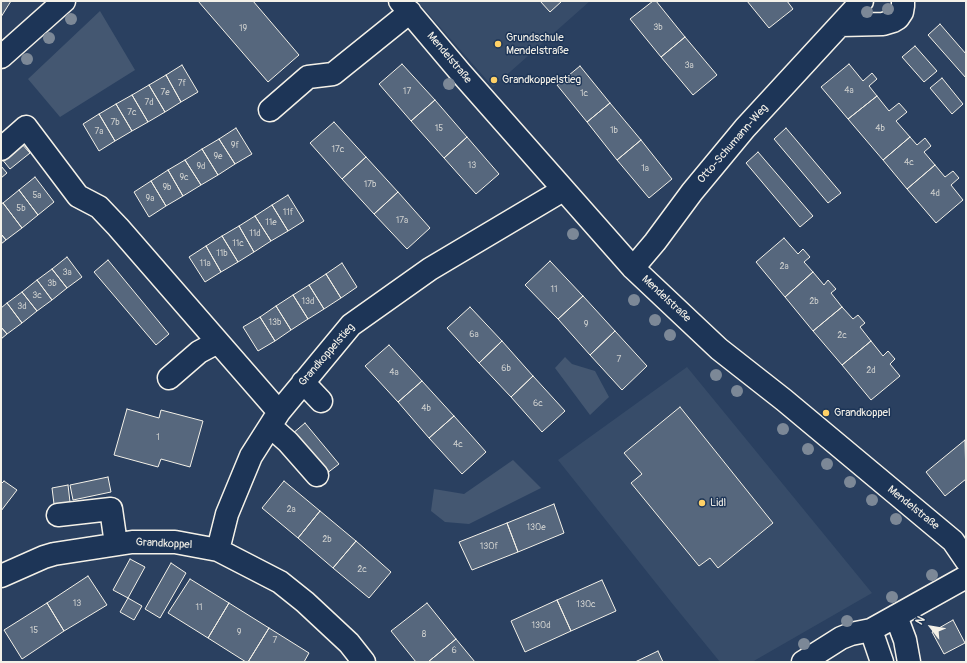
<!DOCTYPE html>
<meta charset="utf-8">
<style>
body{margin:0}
#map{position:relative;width:967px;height:663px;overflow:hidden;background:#2a4060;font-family:Pangolin,sans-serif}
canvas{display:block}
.frame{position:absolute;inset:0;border:2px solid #f4f1e8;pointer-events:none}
.north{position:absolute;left:911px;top:607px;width:40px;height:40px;-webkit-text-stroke:3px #1d3557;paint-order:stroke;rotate:301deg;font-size:11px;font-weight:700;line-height:16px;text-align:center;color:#f4f1e8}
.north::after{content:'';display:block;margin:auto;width:14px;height:18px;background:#f4f1e8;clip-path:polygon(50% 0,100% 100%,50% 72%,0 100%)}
</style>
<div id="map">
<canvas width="967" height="663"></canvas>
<div class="frame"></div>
<div class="north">N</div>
</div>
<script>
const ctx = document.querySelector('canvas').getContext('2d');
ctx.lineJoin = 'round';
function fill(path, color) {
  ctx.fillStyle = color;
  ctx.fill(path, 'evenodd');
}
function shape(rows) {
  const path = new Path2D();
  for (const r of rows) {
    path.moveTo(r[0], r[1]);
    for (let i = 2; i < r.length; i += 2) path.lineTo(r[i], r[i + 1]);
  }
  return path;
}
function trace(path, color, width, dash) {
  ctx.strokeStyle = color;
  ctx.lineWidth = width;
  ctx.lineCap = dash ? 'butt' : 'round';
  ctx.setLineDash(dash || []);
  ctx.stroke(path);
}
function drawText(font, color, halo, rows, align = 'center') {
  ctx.font = font + ' Pangolin,sans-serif';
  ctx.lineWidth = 3;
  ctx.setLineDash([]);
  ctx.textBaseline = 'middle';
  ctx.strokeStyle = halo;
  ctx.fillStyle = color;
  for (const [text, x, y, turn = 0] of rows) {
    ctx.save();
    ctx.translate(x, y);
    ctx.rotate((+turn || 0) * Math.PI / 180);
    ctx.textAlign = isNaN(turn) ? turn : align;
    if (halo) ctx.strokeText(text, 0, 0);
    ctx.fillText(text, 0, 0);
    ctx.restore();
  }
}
fill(shape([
 [417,1,590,1,493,87],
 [687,367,872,593,752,662,720,662,671,602,558,460]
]), '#374c69');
fill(shape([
 [100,11,135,70,60,117,28,79],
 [565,357,572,364,595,371,609,397,590,415,555,368],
 [513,460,541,488,469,524,445,522,431,511,434,489,464,494]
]), '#445771');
const building = shape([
 [1,1,11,1,1,17,1,1],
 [198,1,253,1,299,55,268,82,198,1],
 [540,1,562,1,550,12,540,1],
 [653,1,656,1,685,37,661,57,630,19,653,1],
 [747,1,787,1,793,9,769,28,747,1],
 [940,24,966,54,966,78,928,35,940,24],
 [685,37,717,75,693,95,661,57,685,37],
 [915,46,937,71,924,82,902,57,915,46],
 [402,64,435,100,411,121,379,84,402,64],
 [849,64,863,81,872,73,877,79,869,86,877,96,848,119,821,87,849,64],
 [182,65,198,92,181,102,166,75,182,65],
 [580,66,610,103,587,122,557,85,580,66],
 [166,75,181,102,165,112,149,85,166,75],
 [942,78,963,104,952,114,930,88,942,78],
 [149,85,165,112,148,122,132,95,149,85],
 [132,95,148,122,132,131,116,104,132,95],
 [877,96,889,111,899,103,907,112,896,121,910,137,883,160,848,119,877,96],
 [435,100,467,137,444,158,411,121,435,100],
 [610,103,641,140,617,160,587,122,610,103],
 [116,104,132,131,115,141,99,114,116,104],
 [99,114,115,141,99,151,83,124,99,114],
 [334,122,366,157,342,179,310,143,334,122],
 [236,128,252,154,235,164,219,139,236,128],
 [786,128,841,193,828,203,774,139,786,128],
 [467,137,499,174,476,194,444,158,467,137],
 [910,137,917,145,925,138,931,146,924,152,935,165,907,189,883,160,910,137],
 [219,139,235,164,218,175,202,149,219,139],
 [641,140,672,179,649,198,617,160,641,140],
 [20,142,30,153,10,169,1,158,20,142],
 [202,149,218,175,201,185,185,160,202,149],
 [758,152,813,216,800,227,746,163,758,152],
 [366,157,398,192,374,214,342,179,366,157],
 [185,160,201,185,183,196,168,170,185,160],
 [935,165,945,177,953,171,959,178,951,185,963,200,936,223,907,189,935,165],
 [1,166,7,173,1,178,1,166],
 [168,170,183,196,166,206,151,181,168,170],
 [35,177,54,202,38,215,19,190,35,177],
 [151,181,166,206,149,217,134,192,151,181],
 [19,190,38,215,22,228,3,203,19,190],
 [398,192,430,228,407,249,374,214,398,192],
 [288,195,304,221,288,231,272,205,288,195],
 [3,203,22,228,6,240,1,234,1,204,3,203],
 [272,205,288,231,271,241,255,216,272,205],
 [255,216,271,241,254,252,239,226,255,216],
 [239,226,254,252,238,262,222,236,239,226],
 [1,234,6,240,1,244,1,234],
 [222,236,238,262,221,272,206,246,222,236],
 [784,238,798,254,803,249,810,257,804,262,813,272,785,297,756,262,784,238],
 [206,246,221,272,205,282,189,257,206,246],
 [67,257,82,277,67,288,52,269,67,257],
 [108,260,169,334,156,345,94,272,108,260],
 [550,261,583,296,558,319,525,285,550,261],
 [342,263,357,287,341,298,326,274,342,263],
 [52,269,67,288,52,300,37,280,52,269],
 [813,272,824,285,828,280,836,289,831,293,842,307,813,331,785,297,813,272],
 [326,274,341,298,324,309,309,285,326,274],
 [37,280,52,300,37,311,22,292,37,280],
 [309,285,324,309,308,319,293,295,309,285],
 [22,292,37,311,22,323,7,303,22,292],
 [293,295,308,319,291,330,276,306,293,295],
 [583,296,615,331,590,355,558,319,583,296],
 [7,303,22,323,7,334,1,327,1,308,7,303],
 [276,306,291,330,275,341,260,317,276,306],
 [470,307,502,341,479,363,447,328,470,307],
 [842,307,853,319,858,315,865,323,860,327,871,341,842,365,813,331,842,307],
 [260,317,275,341,258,351,243,327,260,317],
 [1,327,7,334,1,339,1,327],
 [615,331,647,366,622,390,590,355,615,331],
 [502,341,533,376,511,397,479,363,502,341],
 [871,341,883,356,888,351,895,359,890,364,900,376,871,400,842,365,871,341],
 [389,345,422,381,398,402,365,366,389,345],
 [533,376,565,411,542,432,511,397,533,376],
 [422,381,454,416,429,438,398,402,422,381],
 [680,407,773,523,718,568,710,558,699,566,631,483,642,474,624,453,680,407],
 [127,409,159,418,161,410,203,421,190,467,161,459,158,467,114,455,127,409],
 [454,416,486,452,462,474,429,438,454,416],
 [305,423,339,464,326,474,292,434,305,423],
 [965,440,966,479,945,496,926,472,965,440],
 [108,477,111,492,73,500,70,485,108,477],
 [4,481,17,490,1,511,1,484,4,481],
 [284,481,320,511,298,538,262,508,284,481],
 [68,485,70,502,54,504,52,488,68,485],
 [554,504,564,533,518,552,507,523,554,504],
 [320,511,356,541,333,568,298,538,320,511],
 [507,523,518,552,472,570,459,542,507,523],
 [356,541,391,572,369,598,333,568,356,541],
 [130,559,145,567,128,598,113,590,130,559],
 [171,563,186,573,160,618,145,609,171,563],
 [88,576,107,605,64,631,47,603,88,576],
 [190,579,229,603,208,638,168,613,190,579],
 [602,580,616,611,571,631,557,600,602,580],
 [128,598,142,606,134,620,120,612,128,598],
 [557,600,571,631,525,652,511,621,557,600],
 [47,603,64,631,22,659,4,630,47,603],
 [229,603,269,628,248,662,246,662,208,638,229,603],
 [427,603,456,639,428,662,416,662,391,631,427,603],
 [953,620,965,643,944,654,932,632,953,620],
 [269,628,309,653,304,662,248,662,269,628],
 [456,639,475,662,428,662,456,639],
 [658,651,663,662,635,662,658,651]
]);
fill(building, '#56677d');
trace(building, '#f4f1e8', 1);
const minor = shape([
 [400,1,460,72,633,268,719,349,784,400,953,541,966,560],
 [840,25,883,24,893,21,898,18,902,12,903,6,903,1],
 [1,57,64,1],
 [270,110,308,77,333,74,410,12],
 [1,149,26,127,78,196,99,207,118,227,279,412],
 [633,268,655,242,692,192,745,128,862,1],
 [169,378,199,352,218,342],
 [303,382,321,401],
 [270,426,288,442,317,475],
 [58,515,111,509,116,544],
 [218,550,227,514,251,456,279,412,351,325,430,269,563,190],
 [1,576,44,557,54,554,132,542,175,542,218,550,280,582,305,602,349,643,364,662],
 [896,616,905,640,909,662],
 [871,630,882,662],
 [803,662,841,638,851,634,871,630,966,577]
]);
trace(minor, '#f4f1e8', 25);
trace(minor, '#1d3557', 22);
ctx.fillStyle = '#7c8897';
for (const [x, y] of [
 [888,9],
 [867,12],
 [71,19],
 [49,38],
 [27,59],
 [449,84],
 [573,234],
 [634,300],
 [655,320],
 [670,335],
 [716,375],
 [737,391],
 [783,429],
 [808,449],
 [827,464],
 [850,482],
 [872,500],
 [896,519],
 [932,575],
 [892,597],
 [847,621],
 [804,644]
]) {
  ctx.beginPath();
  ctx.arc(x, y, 6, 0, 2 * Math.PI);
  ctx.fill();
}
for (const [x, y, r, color] of [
 [498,44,4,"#ffd166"],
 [494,80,4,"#ffd166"],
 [826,413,4,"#ffd166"],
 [702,503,4,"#ffd166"]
]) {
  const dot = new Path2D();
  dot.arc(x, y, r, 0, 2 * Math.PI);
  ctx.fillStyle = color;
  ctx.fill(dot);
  trace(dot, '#1d3557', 1.5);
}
drawText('9px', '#cccecd', null, [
 ["3b",658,28],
 ["19",243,29],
 ["3a",689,66],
 ["7f",182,84],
 ["4a",849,91],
 ["17",407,92],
 ["7e",165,93],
 ["1c",584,94],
 ["7d",149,103],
 ["7c",132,113],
 ["7b",115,123],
 ["15",439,129],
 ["4b",880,129],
 ["1b",614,131],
 ["7a",99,132],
 ["9f",235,146],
 ["17c",338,150],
 ["9e",218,157],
 ["4c",909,163],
 ["13",472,166],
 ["9d",201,167],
 ["1a",645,169],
 ["9c",184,178],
 ["17b",370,185],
 ["9b",167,188],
 ["4d",935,194],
 ["5a",37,196],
 ["9a",150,199],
 ["5b",21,209],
 ["11f",288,213],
 ["17a",402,221],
 ["11e",271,223],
 ["11d",255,234],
 ["11c",238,244],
 ["11b",222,254],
 ["11a",205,264],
 ["2a",784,267],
 ["3a",67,273],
 ["3b",52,284],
 ["11",554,290],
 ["3c",37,296],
 ["13d",308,302],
 ["2b",814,302],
 ["3d",22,307],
 ["13b",275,323],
 ["9",586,325],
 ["6a",474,335],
 ["2c",842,336],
 ["7",619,360],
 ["6b",506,369],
 ["2d",871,371],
 ["4a",394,373],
 ["6c",538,404],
 ["4b",426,409],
 ["1",158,438],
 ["4c",458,445],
 ["2a",291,510],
 ["130e",536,528],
 ["2b",327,540],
 ["130f",489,547],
 ["2c",362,570],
 ["13",77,604],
 ["130c",586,605],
 ["11",199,608],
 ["130d",541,626],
 ["15",34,631],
 ["9",239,633],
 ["8",424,635],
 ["7",275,641],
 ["6",454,651]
]);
drawText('11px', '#f4f1e8', '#1d3557', [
 ["Grundschule",506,38],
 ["Mendelstraße",506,51],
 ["Grandkoppelstieg",502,80],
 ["Grandkoppel",834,413],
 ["Lidl",710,503]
], 'left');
drawText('11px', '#f4f1e8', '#1d3557', [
 ["Mendelstraße",449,58,50],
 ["Otto-Schumann-Weg",733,144,-49],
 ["Mendelstraße",666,299,43],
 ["Grandkoppelstieg",327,355,-49],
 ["Mendelstraße",913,508,39],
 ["Grandkoppel",164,544,3]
]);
</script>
